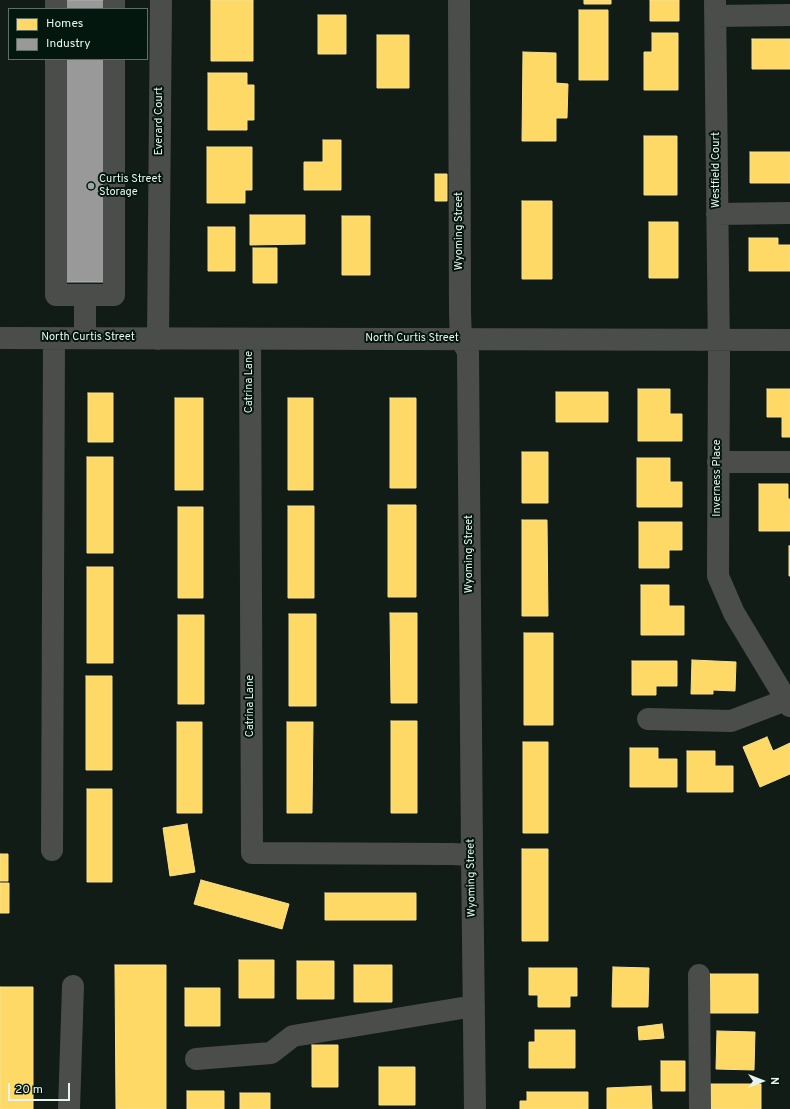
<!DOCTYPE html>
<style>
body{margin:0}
#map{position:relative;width:790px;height:1109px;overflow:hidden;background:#111c17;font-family:Overpass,sans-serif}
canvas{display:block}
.legend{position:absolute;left:8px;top:8px;width:140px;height:52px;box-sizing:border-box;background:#04170f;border:1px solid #5f6f68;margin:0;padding:5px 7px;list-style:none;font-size:12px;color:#e7f4ee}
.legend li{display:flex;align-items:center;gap:8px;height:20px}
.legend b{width:20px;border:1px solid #5f6f68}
.north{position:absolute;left:742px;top:1061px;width:40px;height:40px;-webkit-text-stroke:3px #04170f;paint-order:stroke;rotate:90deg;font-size:11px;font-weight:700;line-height:16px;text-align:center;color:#e7f4ee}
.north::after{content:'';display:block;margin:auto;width:14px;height:18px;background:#e7f4ee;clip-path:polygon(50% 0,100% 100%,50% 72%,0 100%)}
.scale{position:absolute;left:8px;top:1083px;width:62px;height:18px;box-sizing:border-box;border:2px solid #e7f4ee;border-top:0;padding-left:5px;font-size:12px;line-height:14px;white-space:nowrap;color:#e7f4ee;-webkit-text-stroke:3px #04170f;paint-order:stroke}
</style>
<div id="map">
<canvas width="790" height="1109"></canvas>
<ul class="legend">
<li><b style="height:11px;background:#ffd966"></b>Homes</li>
<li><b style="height:11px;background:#999"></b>Industry</li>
</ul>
<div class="north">N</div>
<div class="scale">20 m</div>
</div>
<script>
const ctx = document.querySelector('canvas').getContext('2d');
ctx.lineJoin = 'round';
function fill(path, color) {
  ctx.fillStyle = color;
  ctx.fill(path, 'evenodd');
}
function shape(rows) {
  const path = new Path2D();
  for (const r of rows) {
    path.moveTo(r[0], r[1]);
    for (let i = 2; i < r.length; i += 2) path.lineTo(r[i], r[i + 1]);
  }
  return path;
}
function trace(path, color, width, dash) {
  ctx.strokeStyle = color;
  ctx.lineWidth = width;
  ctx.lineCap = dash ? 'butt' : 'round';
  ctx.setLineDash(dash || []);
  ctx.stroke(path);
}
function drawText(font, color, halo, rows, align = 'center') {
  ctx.font = font + ' Overpass,sans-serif';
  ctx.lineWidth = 4;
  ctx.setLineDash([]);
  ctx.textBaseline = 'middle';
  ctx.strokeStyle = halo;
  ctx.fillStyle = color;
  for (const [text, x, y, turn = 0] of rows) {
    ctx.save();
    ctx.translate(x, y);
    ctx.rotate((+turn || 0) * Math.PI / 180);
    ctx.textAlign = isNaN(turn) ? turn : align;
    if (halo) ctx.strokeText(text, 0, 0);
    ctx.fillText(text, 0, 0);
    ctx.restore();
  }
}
const homes = shape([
 [211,0,253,0,253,61,211,61,211,0],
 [584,0,611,0,611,4,584,4,584,0],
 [650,0,679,0,679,21,650,21,650,0],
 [579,10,608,10,608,80,579,80,579,10],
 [318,15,346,15,346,54,318,54,318,15],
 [652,33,678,33,678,90,644,90,644,52,652,52,652,33],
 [377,35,409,35,409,88,377,88,377,35],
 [752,39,790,39,790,69,752,69,752,39],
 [523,52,556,53,556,83,568,84,567,118,556,118,556,141,522,141,523,52],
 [208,73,247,73,247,85,254,85,254,120,247,120,247,130,208,130,208,73],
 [644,136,677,136,677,195,644,195,644,136],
 [323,140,341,140,341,190,304,190,304,162,323,162,323,140],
 [207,147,252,147,252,190,245,190,245,203,207,203,207,147],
 [750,152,790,152,790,183,750,183,750,152],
 [435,174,447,174,447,201,435,201,435,174],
 [522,201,552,201,552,279,522,279,522,201],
 [250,215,305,215,305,244,250,245,250,215],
 [342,216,370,216,370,275,342,275,342,216],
 [649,222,678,222,678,278,649,278,649,222],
 [208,227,235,227,235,271,208,271,208,227],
 [749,238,778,238,778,245,790,245,790,271,749,271,749,238],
 [253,248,277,248,277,283,253,283,253,248],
 [638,389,670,389,670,414,682,414,682,441,638,441,638,389],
 [767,389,790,389,790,437,782,437,782,417,767,417,767,389],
 [556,392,608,392,608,422,556,422,556,392],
 [88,393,113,393,113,442,88,442,88,393],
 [175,398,203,398,203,490,175,490,175,398],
 [288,398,313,398,313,490,288,490,288,398],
 [390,398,416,398,416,488,390,488,390,398],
 [522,452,548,452,548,503,522,503,522,452],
 [87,457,113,457,113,553,87,553,87,457],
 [637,458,670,458,670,482,682,482,682,507,637,507,637,458],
 [759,484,788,484,788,499,790,499,790,531,759,531,759,484],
 [388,505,416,505,416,597,388,597,388,505],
 [288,506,314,506,314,598,288,598,288,506],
 [178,507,203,507,203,598,178,598,178,507],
 [522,520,547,520,548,616,522,616,522,520],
 [639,522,682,522,682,550,669,550,669,568,639,568,639,522],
 [789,546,790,546,790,576,789,576,789,546],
 [87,567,113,567,113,663,87,663,87,567],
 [641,585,669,585,669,606,684,606,684,635,641,635,641,585],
 [390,613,417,613,417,703,391,703,390,613],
 [289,614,316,614,316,706,289,706,289,614],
 [178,615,204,615,204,704,178,704,178,615],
 [524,633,553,633,553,725,524,725,524,633],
 [692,660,736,662,735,691,713,690,713,694,691,694,692,660],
 [632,661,677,661,677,686,656,686,656,695,632,695,632,661],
 [86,676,112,676,112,770,86,770,86,676],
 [391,721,417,721,417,813,391,813,391,721],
 [177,722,202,722,202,813,177,813,177,722],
 [287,722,313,722,312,813,287,813,287,722],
 [767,737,773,751,790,743,790,774,760,787,743,747,767,737],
 [523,742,548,742,548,833,523,833,523,742],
 [630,748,658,748,658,759,677,759,677,787,630,787,630,748],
 [687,751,715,751,715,766,733,766,733,792,687,792,687,751],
 [87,789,112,789,112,882,87,882,87,789],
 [187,824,195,872,170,876,163,828,187,824],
 [522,849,548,849,548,941,522,941,522,849],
 [0,854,8,854,8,881,0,881,0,854],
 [201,880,289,904,282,929,194,904,201,880],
 [0,883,9,883,9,913,0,913,0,883],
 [325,893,416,893,416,920,325,920,325,893],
 [239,960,274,960,274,998,239,998,239,960],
 [297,961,334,961,334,999,297,999,297,961],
 [115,965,166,965,166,1109,116,1109,115,965],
 [354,965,392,965,392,1002,354,1002,354,965],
 [613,967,649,968,648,1007,612,1007,613,967],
 [529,968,577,968,577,996,570,996,570,1007,538,1007,538,995,529,995,529,968],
 [710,974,758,974,758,1013,710,1013,710,974],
 [0,987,33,987,33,1109,0,1109,0,987],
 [185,988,220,988,220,1026,185,1026,185,988],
 [662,1024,664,1038,639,1040,638,1027,662,1024],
 [535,1030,575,1030,575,1068,529,1068,529,1042,535,1042,535,1030],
 [717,1031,755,1032,754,1070,716,1069,717,1031],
 [312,1045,338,1045,338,1087,312,1087,312,1045],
 [661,1061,685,1061,685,1091,661,1091,661,1061],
 [379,1067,415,1067,415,1105,379,1105,379,1067],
 [710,1084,761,1084,761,1109,710,1109,710,1084],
 [651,1086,652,1109,607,1109,607,1088,651,1086],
 [187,1091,224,1091,224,1109,187,1109,187,1091],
 [527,1092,588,1092,588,1109,520,1109,520,1101,527,1101,527,1092],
 [240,1093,270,1093,270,1109,240,1109,240,1093]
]);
fill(homes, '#ffd966');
trace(homes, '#f8e18f', 1);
const industry = shape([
 [65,0,104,0,104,9,65,9,65,0],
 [65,59,104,59,104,282,65,282,65,59]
]);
fill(industry, '#999');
trace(industry, '#b0b4b2', 1);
trace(shape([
 [56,0,56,9],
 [114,0,114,9],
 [459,0,460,314,461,339,468,352,472,855,475,1109],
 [715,0,719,356,718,576,734,613,790,706],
 [716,16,790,15],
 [56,59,56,295,114,295,114,59],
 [717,214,790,213],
 [85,295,85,338],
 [0,338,790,340],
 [158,339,161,0],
 [250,339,252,853,452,854,472,855],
 [718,462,790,462],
 [648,719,731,721,786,700],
 [52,850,54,338],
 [699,975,700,1109],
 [196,1059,271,1053,293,1036,474,1006],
 [69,1109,73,986]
]), '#4b4d4b', 22);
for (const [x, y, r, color] of [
 [91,186,4,"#9ca8a3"]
]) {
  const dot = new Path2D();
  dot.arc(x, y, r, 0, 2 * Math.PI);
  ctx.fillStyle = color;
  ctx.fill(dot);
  trace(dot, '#04170f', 1.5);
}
drawText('11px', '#e7f4ee', '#04170f', [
 ["Everard Court",160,121,-90],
 ["Westfield Court",717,170,-90],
 ["Wyoming Street",460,231,-90],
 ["North Curtis Street",88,338],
 ["North Curtis Street",412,339],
 ["Catrina Lane",250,382,-90],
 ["Inverness Place",718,478,-90],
 ["Wyoming Street",470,554,-90],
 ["Catrina Lane",251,706,-90],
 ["Wyoming Street",472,878,-91]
]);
drawText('11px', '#e7f4ee', '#04170f', [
 ["Curtis Street",99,180],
 ["Storage",99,193]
], 'left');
</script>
